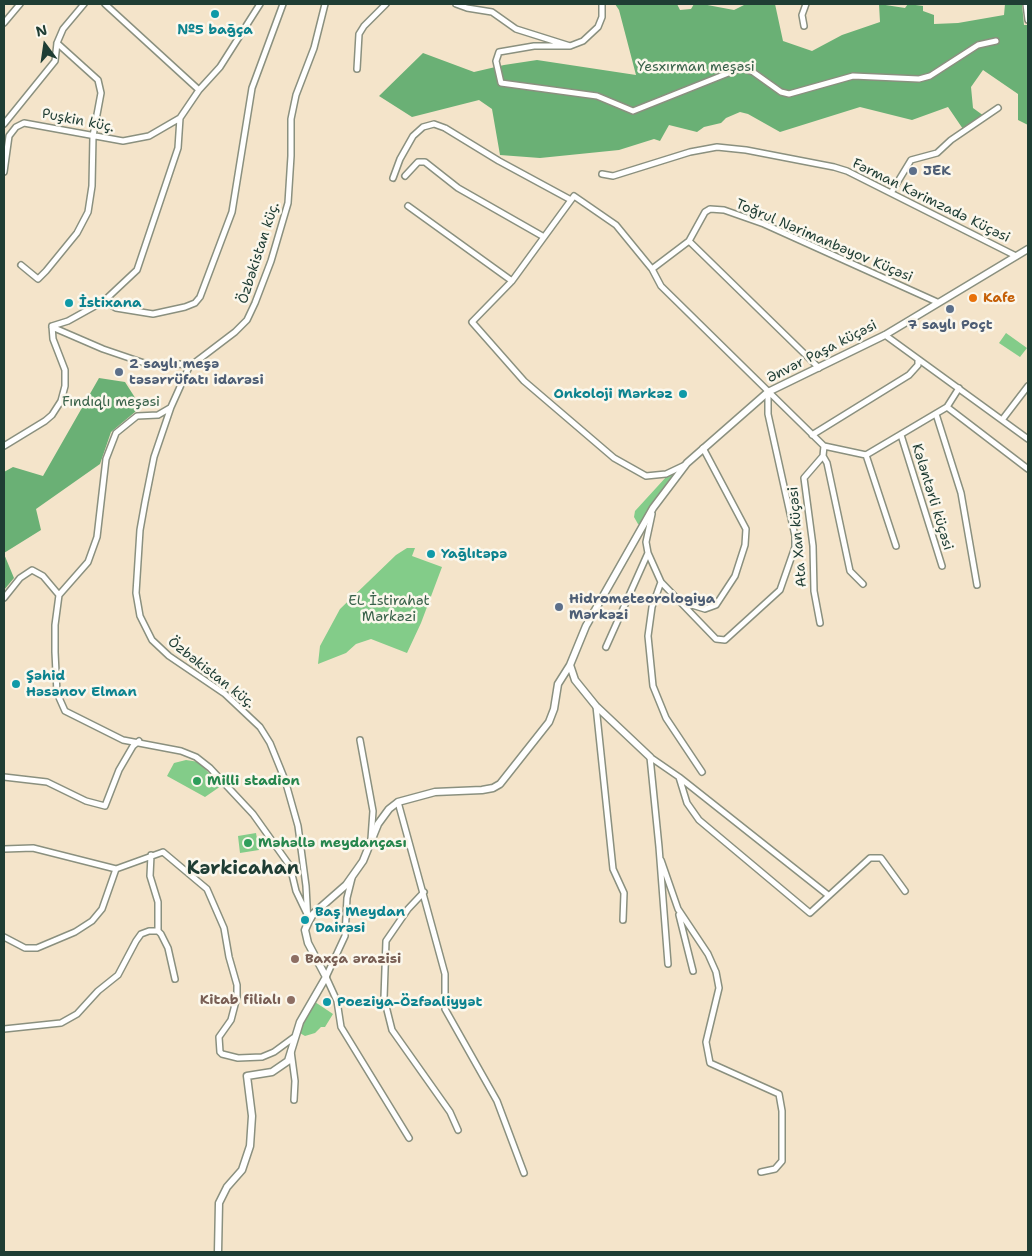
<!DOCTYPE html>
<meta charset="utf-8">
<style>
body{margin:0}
#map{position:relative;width:1032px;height:1256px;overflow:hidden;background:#f4e4ca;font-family:"Shantell Sans",sans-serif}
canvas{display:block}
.frame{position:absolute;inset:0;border:5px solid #1f3d34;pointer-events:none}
.north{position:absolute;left:20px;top:20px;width:50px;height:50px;-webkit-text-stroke:4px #fbf7ec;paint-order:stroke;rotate:346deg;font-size:14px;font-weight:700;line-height:20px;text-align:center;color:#1f3d34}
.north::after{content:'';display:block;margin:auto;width:18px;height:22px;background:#1f3d34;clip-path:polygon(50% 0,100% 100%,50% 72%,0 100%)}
</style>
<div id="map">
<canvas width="1032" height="1256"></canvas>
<div class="frame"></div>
<div class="north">N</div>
</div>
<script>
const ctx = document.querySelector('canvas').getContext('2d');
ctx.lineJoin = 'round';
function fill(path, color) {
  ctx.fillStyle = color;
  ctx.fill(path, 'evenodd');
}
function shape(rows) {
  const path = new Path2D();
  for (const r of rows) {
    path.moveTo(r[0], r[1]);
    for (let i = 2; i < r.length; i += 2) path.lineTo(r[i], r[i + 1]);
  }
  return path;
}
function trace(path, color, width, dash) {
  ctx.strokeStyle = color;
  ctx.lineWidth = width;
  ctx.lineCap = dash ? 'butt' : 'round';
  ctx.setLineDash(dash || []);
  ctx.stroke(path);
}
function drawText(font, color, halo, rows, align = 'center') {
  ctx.font = font + ' "Shantell Sans",sans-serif';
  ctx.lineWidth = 5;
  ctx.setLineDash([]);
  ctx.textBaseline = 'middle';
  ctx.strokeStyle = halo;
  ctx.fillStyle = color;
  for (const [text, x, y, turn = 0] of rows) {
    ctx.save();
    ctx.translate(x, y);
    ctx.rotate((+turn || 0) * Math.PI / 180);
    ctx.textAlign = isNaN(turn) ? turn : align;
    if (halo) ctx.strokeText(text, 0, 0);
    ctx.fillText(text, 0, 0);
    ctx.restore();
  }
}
fill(shape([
 [1006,333,1027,348,1020,357,999,343],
 [679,470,659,494,640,525,638,524,634,517,635,511,667,476],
 [407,548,415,548,412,556,442,567,421,623,407,653,371,639,356,644,346,653,318,664,320,646,340,609,396,555],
 [186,760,199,762,221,786,205,797,167,776,174,763],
 [256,833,259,850,240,853,238,836],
 [315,1002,333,1014,325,1027,321,1027,315,1033,305,1036,298,1032,302,1022]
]), '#83cc89');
fill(shape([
 [615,4,677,4,680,10,691,9,694,4,702,4,734,10,746,4,775,4,783,41,812,51,842,35,880,22,879,4,905,8,908,4,923,6,923,11,934,15,934,24,958,23,1004,15,1005,4,1022,4,1024,25,1028,25,1028,125,1018,120,1018,94,983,70,971,87,973,108,984,116,963,129,948,107,912,120,860,107,780,132,748,114,740,112,726,118,721,123,704,127,697,132,669,125,660,141,654,139,619,150,540,158,500,155,492,109,479,100,412,117,379,96,423,53,474,72,504,65,537,60,636,75,619,10],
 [99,378,125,382,141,407,111,432,100,464,36,509,41,530,4,553,4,472,13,467,43,476],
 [4,554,14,578,4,590]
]), '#6ab075');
const minor = shape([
 [105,4,199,90],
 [456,4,467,8,492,12,516,29,570,46,583,41,598,27,602,17,602,4],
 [1026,4,1028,20],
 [4,23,20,4],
 [804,26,802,15,806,4],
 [570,46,534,46,499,52,496,61,501,83,597,96,633,111,741,68,753,72,781,92,789,94,853,76,919,79,930,76,978,45,996,41],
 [357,69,359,34,364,26,386,4],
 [4,124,55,61,57,43,63,29,84,4],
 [4,172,9,136,16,127,24,123,123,141,149,136,180,118],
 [602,174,613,176,690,152,717,147,746,150,834,167,847,171,1016,256],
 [405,176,418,162,425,162,458,188,544,237],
 [393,178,400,159,413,136,423,127,434,124,445,128,499,161,571,200],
 [891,193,911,160,937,153,951,140,998,108],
 [408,206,512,281],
 [689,241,705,212,710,209,724,210,764,224,937,302],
 [21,265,38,279,46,271,77,233,88,212,92,186,93,136,101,93,98,80,57,43],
 [652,269,689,241,819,368],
 [104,301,116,308,153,314,185,307,195,303,200,297,232,212,252,88,283,4],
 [52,326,68,321,104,301,137,270,178,148,180,118,199,90,220,67,260,4],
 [52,327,103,349,150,365,180,364,189,367],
 [885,335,1028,439],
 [947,407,1028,469],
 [936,414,961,493,977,585],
 [1002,420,1028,386],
 [812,435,909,375,918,365,918,360],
 [901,435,942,566],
 [4,446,45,421,52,415,61,401,65,386,65,370,53,339,52,326],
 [824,446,823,456,827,463,850,571,863,584],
 [866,455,896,546],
 [685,465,666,474,646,476,614,458,524,381,472,322,512,281,574,196,616,225,652,269,661,286,824,446,866,455,947,407,959,388],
 [652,514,646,542,648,553,661,582,716,639,725,640,780,590,795,547,795,536,768,414,768,392],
 [661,582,652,607,648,636,653,686,666,718,702,772],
 [59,595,55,625,55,652,57,693,65,711,123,740,181,751,196,757,210,768,253,814,290,866,296,891,307,914],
 [59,595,88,562,97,537,106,459,116,433,137,416,158,415,170,408],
 [4,598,20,578,32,570,43,576,59,595],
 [679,601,705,609,716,605,735,576,745,545,746,529,703,448],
 [820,623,814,591,813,546,804,478,823,456],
 [606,647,648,553],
 [596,706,613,869,624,893,623,920],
 [360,740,373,811,371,839],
 [650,757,679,777,828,895],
 [650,757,659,847,668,964],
 [4,777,47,782,86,801,105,806,119,770,133,746,139,741],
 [679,777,687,803,699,820,810,913,870,858,881,858,905,891],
 [398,802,445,974,445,1009,497,1101,524,1173],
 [4,849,33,848,116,869,163,852,207,889,224,928,229,957,237,985,237,997,231,1020,219,1037,220,1052,222,1054,238,1058,262,1057,274,1052,293,1038],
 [151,855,150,876,158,902,158,931],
 [661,860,678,909,708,954,716,972,719,988,706,1042,710,1063,779,1094,782,1111,782,1161,775,1169,761,1172],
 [352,878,347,898,345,936,326,977,337,1001,341,1027,409,1138],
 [424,892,408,909,386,941,384,998,392,1030,450,1112,458,1130],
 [679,915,693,971],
 [308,923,306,886,298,826,285,780,270,743,260,727,225,694,169,656,152,640,140,616,136,593,140,530,145,502,154,457,171,407,189,367,235,332,247,320,255,303,271,261,288,203,291,156,291,119,296,95,314,48,325,4],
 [4,937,25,948,37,948,75,932,92,921,102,909,116,869],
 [4,1029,61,1023,77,1014,98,991,118,975,136,941,141,934,149,931,158,931,161,934,168,948,175,979],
 [291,1051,295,1081,294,1100]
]);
const tertiary = shape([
 [650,757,596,706,575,680,570,665,586,626,653,508,687,463,768,392,885,335,1028,249],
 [218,1252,219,1203,227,1187,242,1170,250,1146,252,1116,247,1076,272,1072,288,1061,300,1022,326,977,308,943,305,930,308,923,313,914,346,885,363,861,378,824,389,809,398,802,435,792,482,790,493,788,500,784,549,722,554,709,558,684,570,665]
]);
trace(minor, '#8a907f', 8);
trace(tertiary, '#8a907f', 9);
trace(minor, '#fff', 5);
trace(tertiary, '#fff', 6);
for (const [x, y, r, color] of [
 [215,14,5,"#0f9aa8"],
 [913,171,5,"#5c6f8a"],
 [973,298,5,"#e8710a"],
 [69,303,5,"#0f9aa8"],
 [950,309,5,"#5c6f8a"],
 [119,372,5,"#5c6f8a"],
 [683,394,5,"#0f9aa8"],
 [431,554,5,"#0f9aa8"],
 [559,607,5,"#5c6f8a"],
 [16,684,5,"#0f9aa8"],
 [197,781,5,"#2e9e5b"],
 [248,843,5,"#2e9e5b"],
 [305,920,5,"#0f9aa8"],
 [295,959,5,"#8d6e63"],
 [291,1000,5,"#8d6e63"],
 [327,1002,5,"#0f9aa8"]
]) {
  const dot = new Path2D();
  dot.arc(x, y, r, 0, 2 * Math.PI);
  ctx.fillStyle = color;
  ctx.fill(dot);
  trace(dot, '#fbf7ec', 2);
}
drawText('bold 14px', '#0d838f', '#fbf7ec', [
 ["№5 bağça",215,30,"center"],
 ["İstixana",79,303],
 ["Onkoloji Mərkəz",673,394,"right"],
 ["Yağlıtəpə",441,554],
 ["Şəhid",26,676],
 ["Həsənov Elman",26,692],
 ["Baş Meydan",315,912],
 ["Dairəsi",315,928],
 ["Poeziya-Özfəaliyyət",337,1002]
], 'left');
drawText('14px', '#386149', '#fbf7ec', [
 ["Yesxırman meşəsi",696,67],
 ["Fındıqlı meşəsi",111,402],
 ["EL İstirahət",389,601],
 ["Mərkəzi",389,617]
]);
drawText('14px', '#1f3d34', '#fbf7ec', [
 ["Puşkin küç.",78,121,11],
 ["Fərman Kərimzadə Küçəsi",931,201,26],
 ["Toğrul Nərimanbəyov Küçəsi",824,241,23],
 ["Özbəkistan küç.",259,253,-72],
 ["Ənvər Paşa küçəsi",822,352,-27],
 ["Kələntərli küçəsi",932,497,73],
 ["Ata Xan küçəsi",798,537,-95],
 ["Özbəkistan küç.",211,673,38]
]);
drawText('bold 14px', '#4e5e75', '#fbf7ec', [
 ["JEK",923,171],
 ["7 saylı Poçt",950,325,"center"],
 ["2 saylı meşə",129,364],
 ["təsərrüfatı idarəsi",129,380],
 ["Hidrometeorologiya",569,599],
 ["Mərkəzi",569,615]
], 'left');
drawText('bold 14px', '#c56008', '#fbf7ec', [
 ["Kafe",983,298]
], 'left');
drawText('bold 14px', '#27864d', '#fbf7ec', [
 ["Milli stadion",207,781],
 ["Məhəllə meydançası",258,843]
], 'left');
drawText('bold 14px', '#785e54', '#fbf7ec', [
 ["Baxça ərazisi",305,959],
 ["Kitab filialı",281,1000,"right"]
], 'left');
drawText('bold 19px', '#1f3d34', '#fbf7ec', [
 ["Kərkicahan",243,869]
]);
</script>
